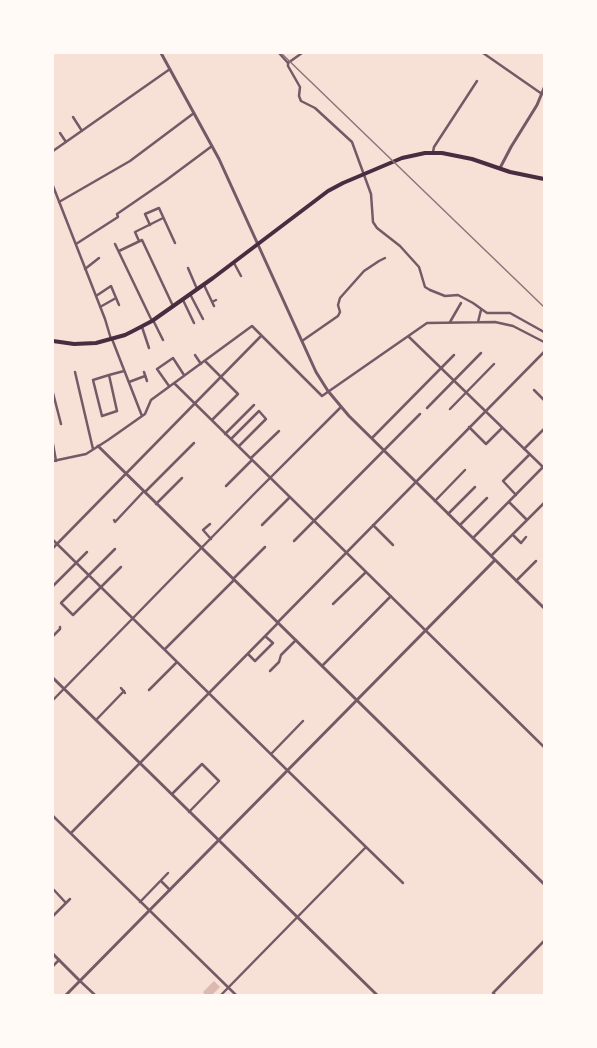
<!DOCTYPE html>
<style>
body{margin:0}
#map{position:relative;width:597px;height:1048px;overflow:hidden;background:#f7e1d7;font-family:"Source Serif 4",serif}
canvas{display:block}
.frame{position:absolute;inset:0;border:54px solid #fffaf5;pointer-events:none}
</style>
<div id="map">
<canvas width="597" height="1048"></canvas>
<div class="frame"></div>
</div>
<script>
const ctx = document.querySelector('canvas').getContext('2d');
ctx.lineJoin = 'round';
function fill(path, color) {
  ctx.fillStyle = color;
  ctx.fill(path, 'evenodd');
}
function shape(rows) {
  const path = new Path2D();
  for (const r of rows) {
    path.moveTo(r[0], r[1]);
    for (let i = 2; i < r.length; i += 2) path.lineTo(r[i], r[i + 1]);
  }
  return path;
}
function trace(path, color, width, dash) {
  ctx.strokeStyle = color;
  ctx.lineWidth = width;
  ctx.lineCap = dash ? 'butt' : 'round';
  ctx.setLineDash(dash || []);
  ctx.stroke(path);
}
fill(shape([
 [214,981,220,987,212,995,205,995,203,992]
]), '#dcb8b0');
trace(shape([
 [279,53,288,63,288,66,300,87,299,96,301,101,315,108,352,142,371,194,373,222,377,228,400,246,419,267,425,287,430,290,445,296,458,295,473,303,487,313,510,313,544,332],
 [483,53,542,94],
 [288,63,302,53],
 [73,117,82,131],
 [60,133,66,142],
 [53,151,170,69],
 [433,152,434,147,477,81],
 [53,186,105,319,111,339],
 [59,202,130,161,194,113],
 [150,225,145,214,159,208,175,243],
 [139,241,135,232,163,218],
 [76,244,118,217,117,214,165,181,212,146],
 [115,244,152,321],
 [119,251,142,240,173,306],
 [234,263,241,276],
 [188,268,197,289],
 [85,269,99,258],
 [204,285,214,306],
 [190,294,203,319],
 [96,296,111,286,119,305],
 [183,300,194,323],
 [212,302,216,300],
 [100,307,116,298],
 [153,320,163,340],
 [450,322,461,303],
 [478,322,481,310],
 [142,327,149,348],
 [408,336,544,468],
 [112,339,142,416],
 [302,341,338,316,340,312,338,305,340,298,364,271,379,261,385,258],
 [195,355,201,364],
 [205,361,238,394,212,420],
 [75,372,93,449],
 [144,372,147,381],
 [109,375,117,411,102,416,93,380,109,375,124,371],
 [129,382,145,376],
 [174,383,544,747],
 [169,386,157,369,173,358,184,375],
 [534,390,544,400],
 [53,393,61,424],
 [427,408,481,353],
 [450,409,494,364],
 [469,427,486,444,502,428],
 [225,434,254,405],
 [372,438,454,355],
 [231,439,259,411,266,419,239,446],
 [53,444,56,461],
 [524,449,544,429],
 [251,458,279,431],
 [53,461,86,454,108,440,145,414,151,400,252,326,322,396,427,323,495,322,513,326,544,342],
 [226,486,252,460],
 [145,492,194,443],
 [516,495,503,481,530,454],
 [435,501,465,470],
 [509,502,527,520],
 [156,504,182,478],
 [448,514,475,487],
 [114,520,115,522,144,491],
 [210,524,203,530,211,539],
 [262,525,290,497],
 [373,525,393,545],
 [460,525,487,498],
 [513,535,521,543,526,537],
 [473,538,543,467],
 [53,540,287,770],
 [294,541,420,414],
 [53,548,261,336],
 [115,549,61,603,73,615,121,567],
 [491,556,544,503],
 [233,579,265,547],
 [516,581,536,561],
 [53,586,87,552],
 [333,604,366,572],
 [277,623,544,352],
 [53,636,60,629,60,627],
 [165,649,234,580],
 [248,654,255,661,273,643,265,636],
 [322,666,391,596],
 [270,671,279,662,281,655,296,640],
 [121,688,125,693],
 [149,690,177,662],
 [53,700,256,492,341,407],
 [96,720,124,691],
 [271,754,303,721],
 [172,794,202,764,219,781,189,812],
 [53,816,236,995],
 [71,833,278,623],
 [366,847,403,883],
 [161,881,170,890],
 [53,891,54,890,66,903],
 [140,902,168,873],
 [53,916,70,899],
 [53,966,59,960],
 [80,981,95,995],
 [221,995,366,847,287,770],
 [495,995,493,993,544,941]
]), '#755966', 2.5);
trace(shape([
 [161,53,219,159,316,372,328,391,349,416,544,608],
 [500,168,511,147,537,105,544,88],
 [98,446,544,884],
 [53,678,377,995],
 [53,954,80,981],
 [66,995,495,560]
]), '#755966', 3);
trace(shape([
 [53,341,74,344,96,343,125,335,133,331,152,321,213,278,328,191,343,183,402,158,425,153,442,153,472,159,510,172,544,179]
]), '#4a2c40', 4);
trace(shape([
 [281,53,544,307]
]), '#8f747c', 1.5);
</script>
